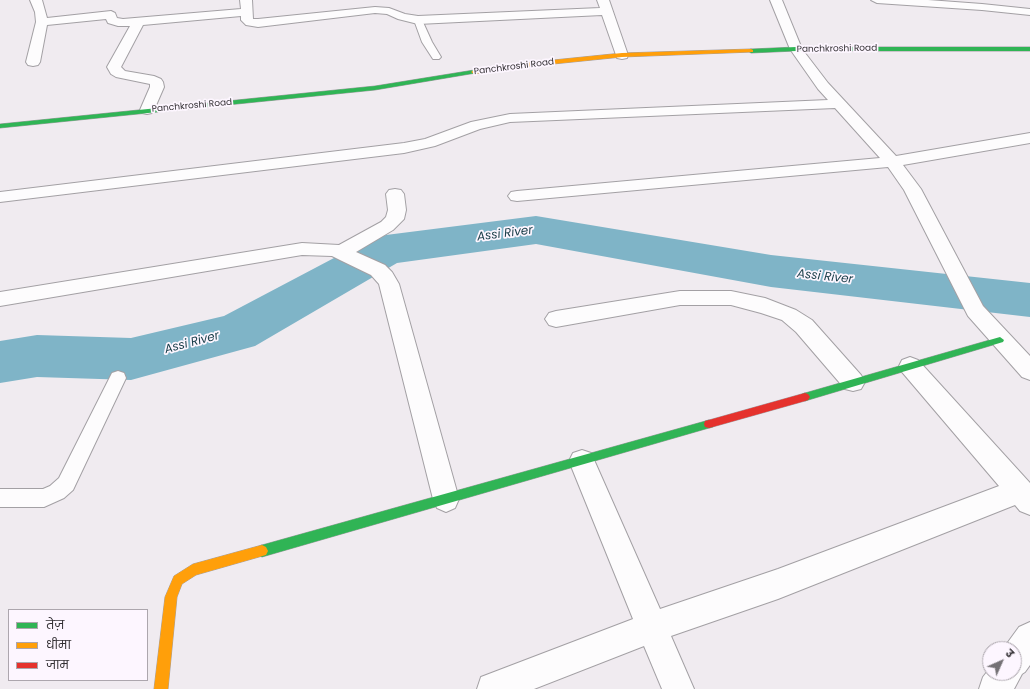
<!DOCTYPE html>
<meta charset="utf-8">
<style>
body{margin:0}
#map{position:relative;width:1030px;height:689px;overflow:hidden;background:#f0ebf0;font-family:Poppins,"Noto Sans Devanagari",sans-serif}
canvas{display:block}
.legend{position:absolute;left:8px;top:609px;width:140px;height:72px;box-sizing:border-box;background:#fdf6ff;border:1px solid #aca6ad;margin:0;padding:5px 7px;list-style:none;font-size:12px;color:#322f33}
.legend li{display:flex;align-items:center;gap:8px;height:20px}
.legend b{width:20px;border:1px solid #aca6ad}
.north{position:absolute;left:982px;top:641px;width:40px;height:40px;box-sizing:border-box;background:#fdf6ff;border:1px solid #aca6ad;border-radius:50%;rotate:45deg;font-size:11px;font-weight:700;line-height:16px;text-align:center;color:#322f33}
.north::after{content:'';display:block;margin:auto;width:14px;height:18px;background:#747175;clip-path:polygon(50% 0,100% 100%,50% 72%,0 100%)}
</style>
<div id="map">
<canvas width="1030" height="689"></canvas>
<ul class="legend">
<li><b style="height:5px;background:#30b455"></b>तेज़</li>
<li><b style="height:5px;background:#ff9f0a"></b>धीमा</li>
<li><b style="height:5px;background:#e5322d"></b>जाम</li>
</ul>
<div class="north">उ</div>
</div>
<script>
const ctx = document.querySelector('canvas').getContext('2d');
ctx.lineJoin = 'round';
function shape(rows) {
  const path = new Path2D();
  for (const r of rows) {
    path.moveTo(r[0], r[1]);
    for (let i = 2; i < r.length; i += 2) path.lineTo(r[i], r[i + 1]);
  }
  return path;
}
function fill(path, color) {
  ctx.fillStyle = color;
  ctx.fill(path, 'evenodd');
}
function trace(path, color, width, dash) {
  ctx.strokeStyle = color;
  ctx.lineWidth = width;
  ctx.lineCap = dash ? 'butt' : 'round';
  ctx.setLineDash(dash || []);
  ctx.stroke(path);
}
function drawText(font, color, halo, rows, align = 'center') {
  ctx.font = font + ' Poppins,sans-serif';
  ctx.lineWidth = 3.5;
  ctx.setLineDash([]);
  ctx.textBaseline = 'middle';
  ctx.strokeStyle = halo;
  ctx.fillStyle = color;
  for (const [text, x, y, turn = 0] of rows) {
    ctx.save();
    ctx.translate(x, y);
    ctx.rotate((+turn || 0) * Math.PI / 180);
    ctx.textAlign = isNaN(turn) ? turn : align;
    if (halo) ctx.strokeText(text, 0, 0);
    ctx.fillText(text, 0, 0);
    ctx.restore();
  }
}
fill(shape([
 [536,216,771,255,1030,283,1030,317,771,287,536,244,397,263,255,346,131,380,37,377,0,383,0,341,37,335,131,338,224,316,370,239,386,235,536,216]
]), '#7fb4c7');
const lane = shape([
 [418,17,422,20,432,42,441,57,439,59,433,59,422,42,414,20,418,17],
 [118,371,124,373,126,378,73,490,64,498,44,507,0,507,0,489,43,489,50,486,59,478,112,373,118,371]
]);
const street = shape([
 [30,0,42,0,47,18,111,11,115,13,117,18,123,19,241,9,240,0,252,0,253,19,258,19,375,7,389,8,405,14,418,16,600,8,597,0,609,0,628,55,627,58,622,59,617,58,616,55,602,15,418,24,398,19,387,14,375,13,258,27,246,25,241,20,241,16,143,25,121,67,125,71,154,76,161,79,163,82,164,87,154,110,152,113,147,114,142,113,140,110,150,87,150,84,116,77,111,74,107,67,130,26,118,26,108,23,106,19,47,25,40,62,38,65,33,66,28,65,26,62,36,22,35,12,30,0],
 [770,0,782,0,802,49,828,83,896,156,1030,133,1030,143,903,165,921,189,983,306,1030,356,1030,380,1022,377,968,316,904,190,888,167,517,201,511,200,508,196,511,192,517,191,880,158,835,108,510,122,480,129,435,146,404,153,0,202,0,192,404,143,425,139,471,122,510,114,828,100,818,89,790,49,770,0],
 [871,0,928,0,982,4,1030,9,1030,15,982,10,877,3,871,0],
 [395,189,401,190,404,194,406,210,404,219,393,230,356,252,385,265,392,272,399,284,459,499,455,508,446,512,437,508,433,499,379,284,371,275,340,260,332,256,302,255,0,306,0,292,302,243,339,245,381,222,386,217,388,210,386,194,389,190,395,189],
 [680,291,731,291,765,298,796,310,812,320,861,375,865,382,861,389,853,391,845,389,796,332,782,320,761,313,731,305,680,305,556,327,549,325,545,319,549,313,556,311,680,291],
 [910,357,918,360,1030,483,1030,515,1020,511,1015,505,778,599,671,636,694,689,662,689,644,646,534,689,477,689,481,677,633,619,569,461,573,453,582,450,591,453,660,609,778,569,999,486,902,372,899,366,902,360,910,357],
 [1030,622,1030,665,1025,672,1022,674,1014,689,979,689,983,677,990,668,990,673,1014,673,1014,649,1003,649,1019,627,1030,622]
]);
const fast = shape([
 [796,47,1030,47,1030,51,796,51,751,53,748,51,751,49,796,47],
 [474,70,476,71,476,73,375,90,0,128,0,124,375,86,474,70],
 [1000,337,1004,340,1003,342,805,401,802,400,800,397,802,394,805,393,1000,337],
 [709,420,713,421,714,424,713,427,709,428,262,557,258,555,256,551,258,547,262,545,709,420]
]);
const slow = shape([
 [751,49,753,50,753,52,622,57,514,68,474,74,471,72,474,70,514,64,622,53,751,49],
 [262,545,266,547,268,551,266,555,196,575,182,584,177,597,168,689,154,689,165,597,174,576,193,564,262,545]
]);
const jam = shape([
 [805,393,808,394,810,397,808,400,805,401,709,428,705,427,704,424,705,421,709,420,805,393]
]);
trace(lane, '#a3a0a4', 2);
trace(street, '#a3a0a4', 2);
trace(fast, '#a3a0a4', 1);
trace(slow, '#a3a0a4', 1);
trace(jam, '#a3a0a4', 1);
fill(lane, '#fdfcfd');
fill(street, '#fdfcfd');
fill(fast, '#30b455');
fill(slow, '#ff9f0a');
fill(jam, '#e5322d');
drawText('9px', '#322f33', '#fdf6ff', [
 ["Panchkroshi Road",837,49,-1],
 ["Panchkroshi Road",514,67,-7],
 ["Panchkroshi Road",192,106,-5]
]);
drawText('italic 12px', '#183d48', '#fdf6ff', [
 ["Assi River",505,234,-7],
 ["Assi River",825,277,6],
 ["Assi River",192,343,-15]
]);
</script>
